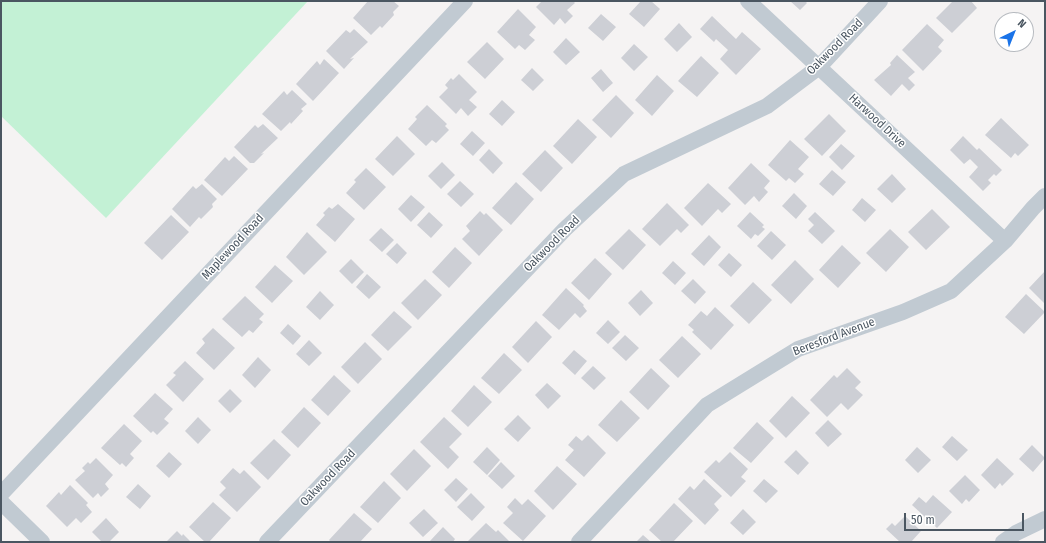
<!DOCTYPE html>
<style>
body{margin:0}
#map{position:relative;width:1046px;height:543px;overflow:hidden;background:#f5f3f3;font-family:"Fira Sans Condensed",sans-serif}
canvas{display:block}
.frame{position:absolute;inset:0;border:2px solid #4a5661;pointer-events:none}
.north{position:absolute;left:994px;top:12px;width:40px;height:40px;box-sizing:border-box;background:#fff;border:1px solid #b7bbc0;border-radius:50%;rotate:43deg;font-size:11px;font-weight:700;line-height:16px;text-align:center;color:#4a5661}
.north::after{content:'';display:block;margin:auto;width:14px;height:18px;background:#1a73e8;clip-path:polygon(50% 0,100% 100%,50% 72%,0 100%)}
.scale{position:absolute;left:904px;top:513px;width:120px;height:18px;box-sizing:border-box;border:2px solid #4a5661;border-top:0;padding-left:5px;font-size:12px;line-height:14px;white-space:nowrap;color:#4a5661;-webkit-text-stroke:3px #fff;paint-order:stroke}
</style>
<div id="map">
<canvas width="1046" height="543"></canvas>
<div class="frame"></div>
<div class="north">N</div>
<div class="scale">50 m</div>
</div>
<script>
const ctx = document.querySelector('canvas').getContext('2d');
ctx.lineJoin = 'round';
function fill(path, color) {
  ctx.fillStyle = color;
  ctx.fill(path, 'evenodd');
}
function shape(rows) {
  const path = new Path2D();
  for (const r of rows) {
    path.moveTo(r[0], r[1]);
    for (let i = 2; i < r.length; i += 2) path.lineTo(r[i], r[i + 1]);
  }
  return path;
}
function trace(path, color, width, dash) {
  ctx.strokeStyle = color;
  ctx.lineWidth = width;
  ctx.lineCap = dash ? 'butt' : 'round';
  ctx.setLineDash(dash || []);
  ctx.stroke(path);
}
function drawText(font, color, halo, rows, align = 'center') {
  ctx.font = font + ' "Fira Sans Condensed",sans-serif';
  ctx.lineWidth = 3;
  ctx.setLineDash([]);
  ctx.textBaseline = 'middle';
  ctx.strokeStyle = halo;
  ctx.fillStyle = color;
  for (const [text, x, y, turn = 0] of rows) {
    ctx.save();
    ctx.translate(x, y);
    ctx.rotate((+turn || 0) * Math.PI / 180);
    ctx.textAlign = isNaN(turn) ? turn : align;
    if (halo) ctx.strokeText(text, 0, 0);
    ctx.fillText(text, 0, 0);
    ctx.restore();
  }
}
fill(shape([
 [1,1,308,1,106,218,1,116]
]), '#c3f1d5');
fill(shape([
 [368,1,393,1,399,6,393,12,394,15,382,28,380,26,371,35,353,18],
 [542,1,573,1,575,3,567,10,573,16,565,24,560,18,554,25,536,7],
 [641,1,651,1,660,9,644,27,629,14],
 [790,1,805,1,807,3,800,10],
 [953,1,971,1,977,8,952,33,936,18],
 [518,9,536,27,529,35,535,40,525,50,519,45,515,49,497,32],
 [601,14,616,27,603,41,588,28],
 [712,16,736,39,742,32,761,49,736,75,720,59,728,50,716,39,714,42,700,29],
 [679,23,692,37,677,52,664,39],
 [927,24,944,40,938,47,942,51,923,71,902,50],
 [354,29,368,42,350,59,354,58,344,69,326,51,346,30,350,33],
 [566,38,580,52,566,65,553,52],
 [487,42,504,59,485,79,467,62],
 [634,44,648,57,634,71,621,58],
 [897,55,915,72,908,78,915,85,909,91,902,84,891,96,874,80,891,65,890,63],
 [701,56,719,73,697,97,678,81],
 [324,59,339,73,313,101,296,84,317,61,320,65],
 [532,68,544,80,533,91,521,80],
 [601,69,613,83,603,92,591,78],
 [459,74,477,92,469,100,477,107,468,116,461,108,456,114,439,97,448,88,445,85,451,78,453,80],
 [657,75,674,91,652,116,635,100],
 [292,90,307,104,301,109,303,111,291,124,290,122,281,131,262,114,284,91,287,95],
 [616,95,634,113,611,138,592,120],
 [502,100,515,112,502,126,489,114],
 [427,105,447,124,445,126,449,130,436,143,432,140,426,146,408,129,417,119,415,117],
 [829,114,846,131,822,156,804,139],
 [1001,118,1029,145,1018,156,1015,153,1011,158,985,135],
 [578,119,597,137,572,164,553,146],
 [263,124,278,138,261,154,264,153,254,163,250,163,234,147,255,125,258,128],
 [472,131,485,143,473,156,460,144],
 [397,136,415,154,393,176,375,159],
 [963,136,977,150,979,148,1002,170,996,176,994,174,988,180,991,183,983,191,969,177,978,167,970,159,964,164,950,150],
 [790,140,809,157,798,169,804,174,795,183,789,178,786,181,768,165],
 [841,144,855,156,842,170,829,157],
 [489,149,503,163,493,174,479,160],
 [545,150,563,168,541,192,522,174],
 [234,156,248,169,222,196,204,180,225,157,229,161],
 [442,162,455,175,441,189,428,176],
 [751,163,770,181,764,188,768,192,759,202,754,196,745,205,728,188],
 [366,168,386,187,364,210,346,193,356,182,354,180],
 [832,170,846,182,833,196,819,184],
 [892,174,906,189,892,203,877,189],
 [460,181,474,194,461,207,447,194],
 [516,182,534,199,511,225,492,208],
 [708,183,731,204,722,213,718,209,702,226,684,208],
 [202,184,217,199,212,204,213,207,201,219,199,217,190,227,172,209,193,186,196,189],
 [794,193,807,206,796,219,782,206],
 [411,195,425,207,411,222,398,209],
 [862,198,876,210,865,222,852,210],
 [667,203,689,225,681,233,677,229,660,246,642,229],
 [338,204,355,219,335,242,316,225,325,215,323,213,329,207,332,209],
 [932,209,950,227,926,250,908,232],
 [480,211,484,215,486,213,503,230,479,256,462,239,470,231,466,226],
 [429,212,443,225,431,238,417,225],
 [750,212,764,225,762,227,765,229,758,236,755,234,751,239,737,226],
 [815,212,835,231,822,244,808,231,814,225,808,219],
 [171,215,189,232,162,260,144,243],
 [381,228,394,240,382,252,369,240],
 [629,229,646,245,623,270,605,253],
 [890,229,909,247,886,272,866,253],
 [771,231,786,245,772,260,757,246],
 [307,232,327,252,304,275,286,257],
 [709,235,721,247,704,266,691,254],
 [397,243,407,253,397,264,386,254],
 [842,245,861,263,838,288,819,270],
 [455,247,472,263,449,288,432,272],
 [729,253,742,265,731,277,718,265],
 [595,258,612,274,589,300,571,283],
 [351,259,364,272,352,284,339,271],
 [795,260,814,279,791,304,771,285],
 [673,261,686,273,675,285,662,273],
 [275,265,293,281,272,303,255,287],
 [1045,271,1045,304,1029,288],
 [367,274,381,287,369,299,356,287],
 [425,279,442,295,418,320,401,303],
 [693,279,706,292,695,304,681,291],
 [753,282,772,300,749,324,730,306],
 [566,288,584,305,583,306,587,311,580,318,575,313,559,330,542,315],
 [641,290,653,303,640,316,628,303],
 [320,291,334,305,320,320,306,307],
 [1026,294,1045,312,1024,334,1005,317],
 [245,296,264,314,259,319,263,322,253,333,249,330,242,337,222,319],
 [715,307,734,325,711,350,692,332,694,330,688,325,701,311,707,316],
 [394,311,412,327,388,351,371,335],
 [608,320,620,332,608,344,596,333],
 [536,321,552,337,528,363,512,347],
 [288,324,301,336,293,345,280,333],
 [213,328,235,348,214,370,196,353,205,343,202,339],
 [625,335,639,348,626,361,612,348],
 [682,336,701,354,678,378,659,360],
 [309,340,322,353,309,366,296,354],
 [365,342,382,359,358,384,341,367],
 [574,350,587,361,575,375,562,363],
 [504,353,522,370,499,394,481,378],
 [258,357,271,370,255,388,242,375],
 [185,361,204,379,183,402,166,385,176,375,173,373],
 [593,366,606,378,594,390,581,378],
 [651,368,670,386,648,410,629,392],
 [847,368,861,382,855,388,863,395,848,410,841,403,827,417,810,400,834,375,837,378],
 [334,375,351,391,328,416,311,400],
 [547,383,561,396,548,409,535,395],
 [474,385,492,402,468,427,451,411],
 [230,389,242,401,230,413,218,401],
 [155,393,173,409,164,419,169,423,157,435,153,431,151,433,133,416],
 [792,396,810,413,786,438,769,421],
 [621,400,640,418,617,442,598,425],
 [304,407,321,423,298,448,281,432],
 [518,415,531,428,518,442,504,429],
 [198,417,211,430,198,444,185,431],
 [444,417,462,434,449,447,459,457,448,469,420,442],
 [828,420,842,434,828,447,815,433],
 [757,422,774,438,751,463,733,448],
 [124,424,142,441,130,454,134,458,126,467,122,463,120,465,101,448],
 [588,435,606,453,584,477,565,460,574,450,568,445,576,436,582,441],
 [952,436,968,450,957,461,942,447],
 [274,439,291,455,268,480,250,463],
 [1032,445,1045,458,1033,472,1019,459],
 [487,447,500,460,487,475,473,462],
 [917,447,931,460,918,473,905,460],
 [414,449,431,466,407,491,390,474],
 [796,450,809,463,798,475,784,462],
 [169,452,182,464,169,478,156,466],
 [730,452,748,469,741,477,746,481,731,497,704,472,716,460,719,463],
 [96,458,113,475,105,484,109,489,101,497,98,493,93,498,75,480,85,471,82,468,88,462,90,464],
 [997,458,1014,474,1002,486,1000,483,995,489,981,475],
 [501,462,515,476,502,489,488,476],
 [557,466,577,484,553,510,534,491],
 [233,468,240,474,244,470,261,487,237,512,219,495,226,488,220,482],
 [965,475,980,490,969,502,966,499,962,504,949,491],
 [456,478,468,489,456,502,444,490],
 [704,479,722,496,714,504,719,510,705,525,678,499,690,486,694,490],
 [764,479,778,491,766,503,753,491],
 [384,481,401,498,378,523,360,507],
 [138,484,151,496,140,509,126,497],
 [70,485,88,503,86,505,92,512,81,523,76,518,67,527,46,506,59,492,61,495],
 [471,493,485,507,472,521,457,507],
 [933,495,952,512,937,528,912,505,919,497,926,503],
 [515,498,522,505,528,499,546,516,523,541,503,523,513,513,507,507],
 [213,502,231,518,209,542,205,542,189,527],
 [674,503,693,521,673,542,662,542,649,530],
 [424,509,438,523,423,537,409,523],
 [743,509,756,522,743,535,730,523],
 [354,513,372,529,360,542,331,542,329,540],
 [905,516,921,531,911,542,907,541,906,542,900,542,886,529,892,523,895,526],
 [106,518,119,532,109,542,102,542,92,532],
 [486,523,496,532,498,530,510,542,467,542],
 [443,527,455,539,453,542,431,542,430,541],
 [177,531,182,536,183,534,191,542,166,542],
 [643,535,651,542,636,542]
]), '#cdcfd5');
trace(shape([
 [748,1,1005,241],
 [1,494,465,1],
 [1,502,42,542],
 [267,542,565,229,624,174,767,106,819,67,880,1],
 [579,542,707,405,798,349,903,312,951,291,1005,241,1033,208,1045,196],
 [1003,542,1016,533,1045,519]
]), '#c1cad2', 16);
drawText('12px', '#4a5661', '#fff', [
 ["Oakwood Road",835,47,-45],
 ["Harwood Drive",877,121,43],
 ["Oakwood Road",552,244,-45],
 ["Maplewood Road",233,247,-47],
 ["Beresford Avenue",834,337,-21],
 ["Oakwood Road",328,478,-46]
]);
</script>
